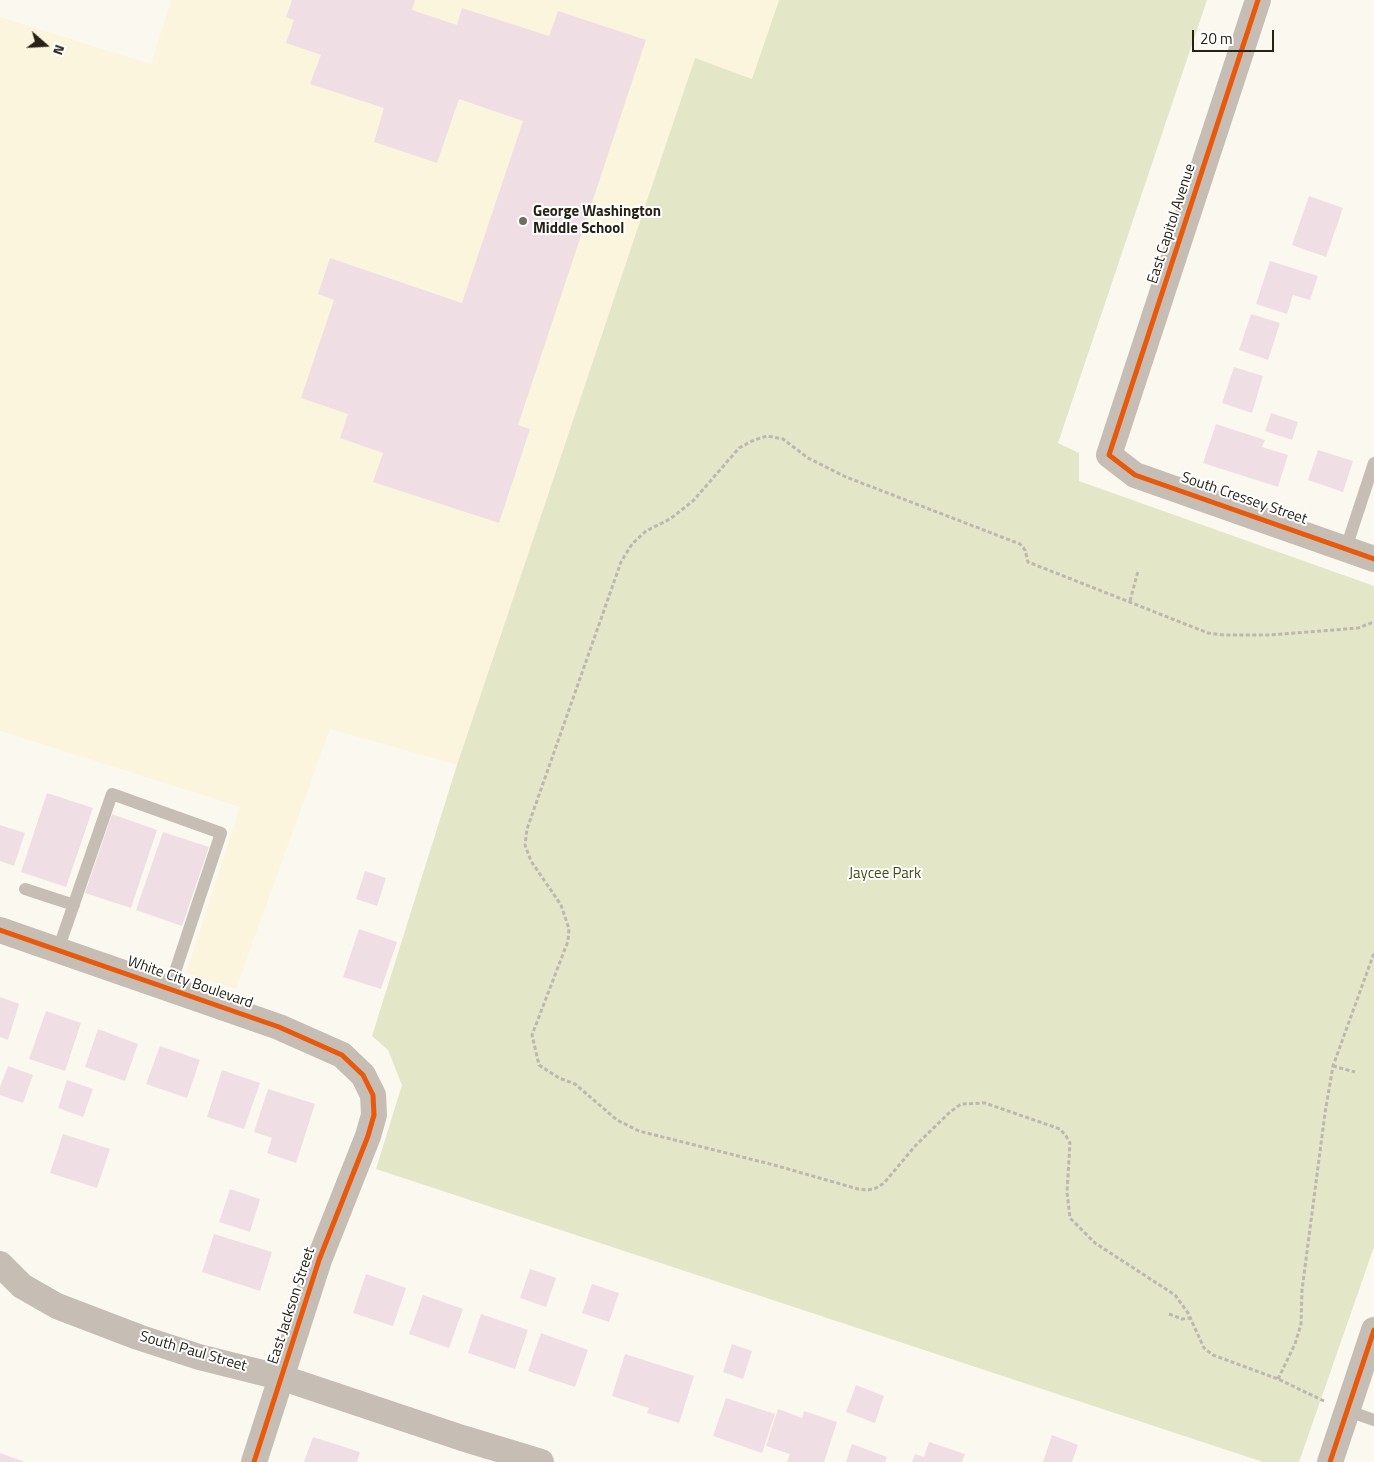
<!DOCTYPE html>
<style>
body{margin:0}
#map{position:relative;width:1374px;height:1462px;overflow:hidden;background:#fbf8f0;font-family:"Titillium Web",sans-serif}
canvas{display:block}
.north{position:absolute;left:20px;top:20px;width:50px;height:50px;-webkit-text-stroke:4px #fff;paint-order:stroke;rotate:109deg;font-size:14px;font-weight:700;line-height:20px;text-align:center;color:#262215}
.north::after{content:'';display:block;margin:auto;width:18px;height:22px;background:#262215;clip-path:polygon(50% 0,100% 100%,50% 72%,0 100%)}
.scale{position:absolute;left:1192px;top:30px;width:82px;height:22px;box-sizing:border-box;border:2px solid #262215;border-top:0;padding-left:6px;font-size:15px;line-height:18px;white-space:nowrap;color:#262215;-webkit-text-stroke:4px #fff;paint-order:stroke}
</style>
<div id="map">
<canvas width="1374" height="1462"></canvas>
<div class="north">N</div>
<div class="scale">20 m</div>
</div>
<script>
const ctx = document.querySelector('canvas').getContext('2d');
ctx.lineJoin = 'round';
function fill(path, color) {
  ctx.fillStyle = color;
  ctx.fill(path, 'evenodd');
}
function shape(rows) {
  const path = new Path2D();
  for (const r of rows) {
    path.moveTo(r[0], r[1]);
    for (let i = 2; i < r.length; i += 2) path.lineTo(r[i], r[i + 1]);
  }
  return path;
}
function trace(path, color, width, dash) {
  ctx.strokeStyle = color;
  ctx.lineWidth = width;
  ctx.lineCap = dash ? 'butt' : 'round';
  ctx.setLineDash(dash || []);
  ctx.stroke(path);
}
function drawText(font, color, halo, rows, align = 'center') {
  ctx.font = font + ' "Titillium Web",sans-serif';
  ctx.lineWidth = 4;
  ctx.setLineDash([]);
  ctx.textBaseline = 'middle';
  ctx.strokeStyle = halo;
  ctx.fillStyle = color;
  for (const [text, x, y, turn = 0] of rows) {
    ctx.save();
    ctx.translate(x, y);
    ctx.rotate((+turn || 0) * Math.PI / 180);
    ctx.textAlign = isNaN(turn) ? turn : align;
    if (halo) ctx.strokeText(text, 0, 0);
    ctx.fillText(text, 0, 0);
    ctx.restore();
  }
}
fill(shape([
 [171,0,779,0,752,79,695,59,457,765,330,729,236,989,186,973,240,807,0,731,0,17,151,64]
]), '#fcf5de');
fill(shape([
 [779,0,1207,0,1058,443,1079,453,1079,481,1374,586,1374,1247,1299,1462,1263,1462,376,1169,402,1085,388,1050,372,1036,457,765,695,58,752,79]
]), '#e3e7c7');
fill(shape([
 [292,0,415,0,412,10,457,25,462,8,549,36,558,11,646,40,518,425,530,429,499,523,373,482,383,453,340,438,348,414,301,398,334,300,318,294,330,258,462,303,523,121,459,99,437,163,374,142,384,108,310,84,321,55,286,43,294,20,286,17],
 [1309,196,1343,208,1326,257,1292,245],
 [1270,261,1318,276,1310,300,1293,295,1287,314,1256,304],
 [1251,314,1280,323,1268,360,1239,350],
 [1234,367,1263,376,1252,413,1222,403],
 [1271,413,1298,422,1292,440,1265,431],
 [1216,424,1265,440,1262,447,1288,455,1278,487,1203,463],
 [1318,450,1353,461,1343,492,1308,480],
 [47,793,93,808,66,887,21,872],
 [112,814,157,830,131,908,85,893],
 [0,825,25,833,14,866,0,861],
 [163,832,209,847,182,926,136,910],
 [365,871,386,878,377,906,356,899],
 [359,929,397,942,381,989,343,977],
 [0,997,19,1004,8,1040,0,1037],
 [46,1011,81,1023,65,1071,29,1059],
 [98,1029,138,1044,125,1081,85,1067],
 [160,1046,200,1060,187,1098,146,1084],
 [8,1066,33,1075,23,1103,0,1095,0,1087],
 [222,1070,260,1083,244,1129,207,1117],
 [67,1080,93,1089,83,1117,58,1108],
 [268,1089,315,1104,296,1163,267,1153,272,1138,254,1132],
 [63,1134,110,1149,97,1188,50,1173],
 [230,1189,260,1199,250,1232,219,1222],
 [214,1234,272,1252,260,1291,202,1272],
 [530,1269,556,1278,546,1307,520,1298],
 [366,1274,406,1288,393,1326,353,1313],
 [592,1284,619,1293,609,1322,582,1313],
 [423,1295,463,1309,449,1348,409,1334],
 [481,1314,528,1330,515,1369,468,1353],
 [541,1333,588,1350,575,1387,528,1371],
 [732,1344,752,1351,743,1379,723,1372],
 [625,1354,694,1376,679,1423,647,1413,649,1408,612,1396],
 [856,1385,884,1396,875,1423,846,1412],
 [726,1398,775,1414,762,1453,713,1436],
 [778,1409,802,1418,804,1411,837,1422,824,1462,787,1462,790,1454,766,1446],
 [1052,1435,1078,1445,1072,1462,1043,1462],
 [313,1437,360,1452,357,1462,304,1462],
 [929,1442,965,1454,962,1462,912,1462,915,1454,924,1457],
 [852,1444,887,1457,885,1462,846,1462],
 [0,1453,25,1462,0,1462]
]), '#efdfe5');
trace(shape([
 [1130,601,1138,571],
 [1333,1066,1355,1072],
 [1169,1314,1182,1319,1190,1318],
 [1278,1379,1295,1344,1301,1324,1302,1290,1325,1113,1333,1066,1374,953],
 [1324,1401,1278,1379,1213,1355,1204,1348,1188,1313,1175,1295,1095,1243,1070,1218,1067,1192,1070,1143,1066,1136,1060,1129,985,1103,961,1104,950,1112,916,1145,884,1183,876,1188,868,1190,858,1189,774,1165,639,1131,617,1120,575,1084,559,1078,539,1065,532,1035,568,941,569,929,561,905,531,861,525,845,527,829,621,562,632,544,646,531,670,519,693,501,739,448,754,440,767,436,783,439,808,458,846,477,1020,544,1025,550,1028,562,1208,633,1224,635,1270,635,1358,628,1374,622]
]), '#bdb7b0', 3, [4, 2.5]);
trace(shape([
 [1346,548,1374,463],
 [25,889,74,905],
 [58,950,112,794,221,833,169,990],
 [1346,1410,1374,1420]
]), '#c6bdb4', 12);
trace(shape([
 [1258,0,1109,455,1135,475,1374,559],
 [0,930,279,1027,342,1055,363,1075,373,1095,374,1115,368,1136,319,1260,254,1462],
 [0,1264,22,1286,57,1306,138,1337,199,1357,283,1378,462,1438,541,1462],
 [1330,1462,1374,1330]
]), '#c6bdb4', 26);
trace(shape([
 [1258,0,1109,455,1135,475,1374,559],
 [0,930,279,1027,342,1055,363,1075,373,1095,374,1115,368,1136,319,1260,254,1462],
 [1330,1462,1374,1330]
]), '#e8590c', 5);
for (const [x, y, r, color] of [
 [523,221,5,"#716d62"]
]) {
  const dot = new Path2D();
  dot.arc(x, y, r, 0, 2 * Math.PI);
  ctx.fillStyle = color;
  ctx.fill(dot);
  trace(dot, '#fff', 2);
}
drawText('bold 15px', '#262215', '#fff', [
 ["George Washington",533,212],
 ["Middle School",533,229]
], 'left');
drawText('15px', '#262215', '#fff', [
 ["East Capitol Avenue",1172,224,-72],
 ["South Cressey Street",1244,499,19],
 ["White City Boulevard",190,983,19],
 ["East Jackson Street",292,1306,-72],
 ["South Paul Street",193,1352,16]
]);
drawText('15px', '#464d12', '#fff', [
 ["Jaycee Park",885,874]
]);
</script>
